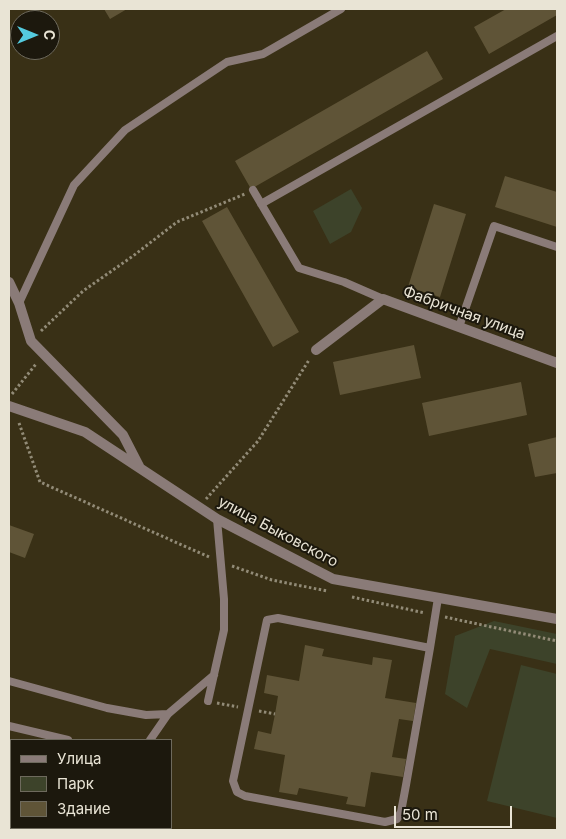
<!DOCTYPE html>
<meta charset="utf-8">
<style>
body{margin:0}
#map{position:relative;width:566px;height:839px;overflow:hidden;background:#393016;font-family:Inter,sans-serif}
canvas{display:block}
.frame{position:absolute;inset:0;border:10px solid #e9e4d5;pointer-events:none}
.legend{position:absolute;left:10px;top:739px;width:162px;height:90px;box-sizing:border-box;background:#1c180d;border:1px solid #6e6a5d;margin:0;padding:6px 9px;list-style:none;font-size:15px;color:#e9e4d5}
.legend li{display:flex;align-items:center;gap:10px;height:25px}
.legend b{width:25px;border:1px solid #6e6a5d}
.north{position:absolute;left:10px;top:10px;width:50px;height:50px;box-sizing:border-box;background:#1c180d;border:1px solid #6e6a5d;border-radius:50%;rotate:90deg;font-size:14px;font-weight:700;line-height:20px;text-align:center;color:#e9e4d5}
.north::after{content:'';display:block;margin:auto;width:18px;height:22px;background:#54cade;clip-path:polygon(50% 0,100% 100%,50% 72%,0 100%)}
.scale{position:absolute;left:394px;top:806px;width:118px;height:22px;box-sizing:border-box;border:2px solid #e9e4d5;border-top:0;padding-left:6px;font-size:15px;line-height:18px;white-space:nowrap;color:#e9e4d5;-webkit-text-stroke:4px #1c180d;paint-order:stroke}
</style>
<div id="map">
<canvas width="566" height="839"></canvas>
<div class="frame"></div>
<ul class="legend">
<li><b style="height:6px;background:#8a7b78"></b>Улица</li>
<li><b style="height:14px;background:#3d432a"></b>Парк</li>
<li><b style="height:14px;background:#5f5437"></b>Здание</li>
</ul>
<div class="north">С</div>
<div class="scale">50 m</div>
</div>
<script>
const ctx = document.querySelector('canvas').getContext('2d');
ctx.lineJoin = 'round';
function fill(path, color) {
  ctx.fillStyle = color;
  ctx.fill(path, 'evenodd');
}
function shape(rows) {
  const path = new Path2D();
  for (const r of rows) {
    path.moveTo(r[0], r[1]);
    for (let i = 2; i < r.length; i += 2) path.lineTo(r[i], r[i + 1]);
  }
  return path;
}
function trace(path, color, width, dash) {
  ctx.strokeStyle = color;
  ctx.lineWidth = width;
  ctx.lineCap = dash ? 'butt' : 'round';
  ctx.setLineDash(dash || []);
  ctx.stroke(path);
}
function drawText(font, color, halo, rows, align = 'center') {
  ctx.font = font + ' Inter,sans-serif';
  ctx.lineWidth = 4;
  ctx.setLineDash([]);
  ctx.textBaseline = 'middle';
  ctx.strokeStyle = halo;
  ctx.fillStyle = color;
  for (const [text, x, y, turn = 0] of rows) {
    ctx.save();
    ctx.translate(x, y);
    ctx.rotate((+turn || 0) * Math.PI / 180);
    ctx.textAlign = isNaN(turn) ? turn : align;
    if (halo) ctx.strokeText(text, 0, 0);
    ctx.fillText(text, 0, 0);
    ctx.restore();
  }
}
fill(shape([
 [351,189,362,208,351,232,330,244,313,211],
 [494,621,557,634,557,664,490,649,467,708,445,694,455,636],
 [521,665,557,674,557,818,487,801]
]), '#3d432a');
fill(shape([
 [104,9,127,9,110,19],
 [506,9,557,9,557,15,489,54,474,27],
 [427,51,443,79,251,189,235,161],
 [505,176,557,192,557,227,495,207],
 [434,204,466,214,440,297,408,287],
 [227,207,299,332,273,347,202,221],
 [414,345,421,378,340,395,333,362],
 [521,382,527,415,429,436,422,403],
 [557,437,557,473,535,477,528,444],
 [9,525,34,534,25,558,9,552],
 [305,645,324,649,322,656,372,665,373,657,392,660,385,698,416,703,413,721,399,719,392,757,406,759,403,777,371,772,365,807,346,804,348,797,299,788,297,795,279,792,285,755,254,749,258,731,271,734,275,714,278,696,264,693,267,675,299,681]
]), '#5f5437');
trace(shape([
 [41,331,83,291,133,256,177,222,245,194],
 [12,394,36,364],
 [19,423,40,482,209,557],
 [206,499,258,441,309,360],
 [232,566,272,580,327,591],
 [352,597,425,613],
 [445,617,557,641],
 [217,703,238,707],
 [259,711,275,714],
 [9,793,11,792]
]), '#928b77', 3, [2.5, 2.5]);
trace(shape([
 [253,190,299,268,344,282,383,299],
 [261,204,557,36],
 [19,303,74,185,125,130,227,62,263,54,341,9],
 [459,327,494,226,557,247],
 [430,648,278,618,267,620,233,781,237,792,245,796,385,822,397,819,401,812,406,785,430,648,438,598],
 [9,681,107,708,146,715,168,714],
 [208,701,224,630,224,599,217,519],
 [9,726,68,740],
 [150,740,168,714,214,675]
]), '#8a7b78', 8);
trace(shape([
 [9,282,19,303,31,341,123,435,140,468],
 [316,350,383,299,557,363],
 [9,406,85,432,217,519,333,579,557,619]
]), '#8a7b78', 10);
drawText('15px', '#e9e4d5', '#1c180d', [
 ["Фабричная улица",464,313,20],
 ["улица Быковского",278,532,28]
]);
</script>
